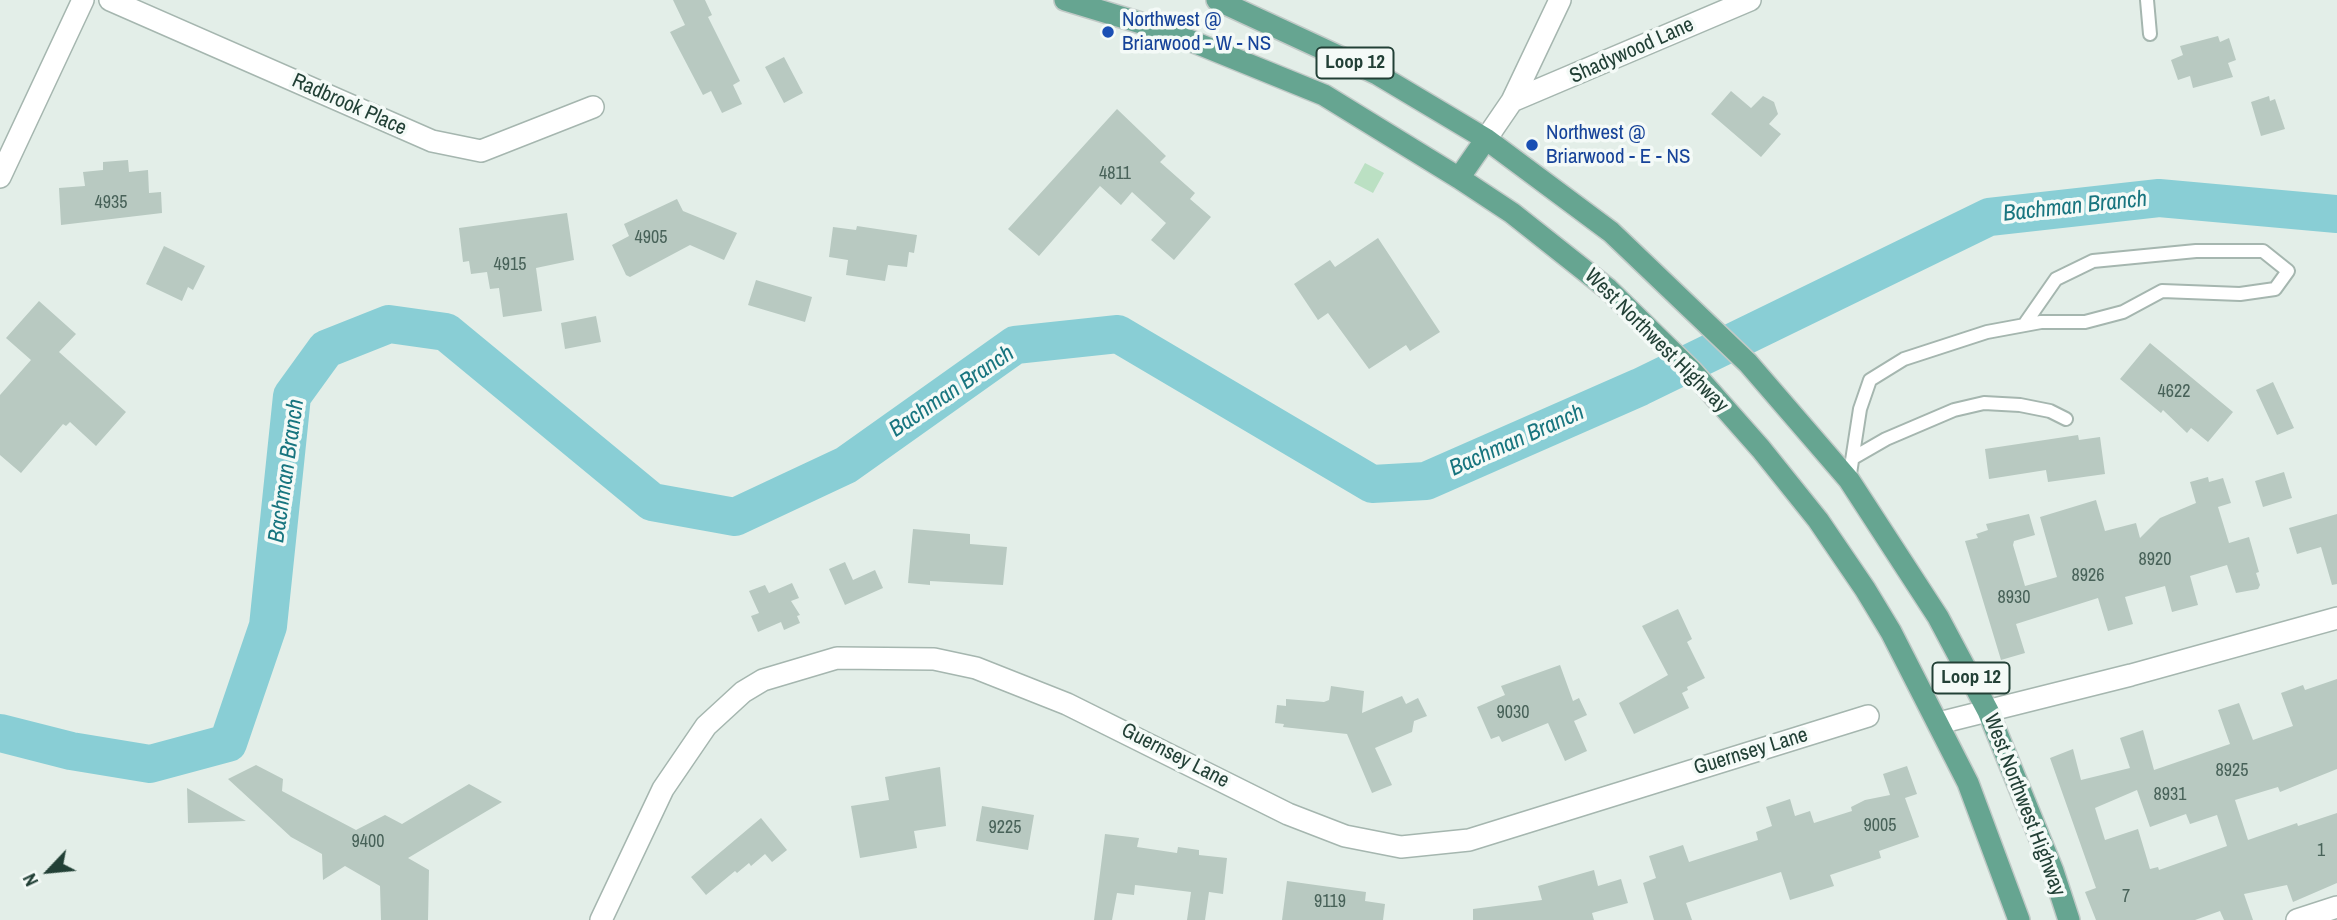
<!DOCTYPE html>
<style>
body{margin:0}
#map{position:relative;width:2337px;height:920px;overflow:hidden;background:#e3eee8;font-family:"Archivo Narrow",sans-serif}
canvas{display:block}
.north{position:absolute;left:14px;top:836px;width:70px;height:70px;-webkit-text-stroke:5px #f4faf7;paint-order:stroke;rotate:244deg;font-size:19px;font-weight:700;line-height:28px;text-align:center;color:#224036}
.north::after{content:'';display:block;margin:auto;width:24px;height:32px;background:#224036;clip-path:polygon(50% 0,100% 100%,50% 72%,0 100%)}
</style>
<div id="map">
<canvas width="2337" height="920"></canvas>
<div class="north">N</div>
</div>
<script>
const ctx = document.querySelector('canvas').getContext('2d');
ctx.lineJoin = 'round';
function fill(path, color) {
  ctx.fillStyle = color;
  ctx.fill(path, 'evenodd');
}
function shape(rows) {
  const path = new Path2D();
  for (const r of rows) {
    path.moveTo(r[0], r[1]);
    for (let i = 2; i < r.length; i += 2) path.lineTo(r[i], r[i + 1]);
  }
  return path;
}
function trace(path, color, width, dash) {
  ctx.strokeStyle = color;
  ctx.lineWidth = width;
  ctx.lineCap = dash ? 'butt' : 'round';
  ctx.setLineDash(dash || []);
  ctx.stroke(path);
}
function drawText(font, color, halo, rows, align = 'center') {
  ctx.font = font + ' "Archivo Narrow",sans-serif';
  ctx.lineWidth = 7;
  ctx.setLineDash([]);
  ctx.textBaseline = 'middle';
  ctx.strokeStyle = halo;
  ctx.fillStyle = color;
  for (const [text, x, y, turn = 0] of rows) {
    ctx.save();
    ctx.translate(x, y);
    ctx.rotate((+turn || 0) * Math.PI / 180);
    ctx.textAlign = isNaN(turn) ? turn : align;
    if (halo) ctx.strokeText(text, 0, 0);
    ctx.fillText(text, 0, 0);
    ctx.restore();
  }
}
fill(shape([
 [1365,163,1384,173,1373,193,1354,183]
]), '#bbe0c3');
trace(shape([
 [0,733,71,751,150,764,228,743,268,626,292,396,326,349,389,324,446,332,652,502,735,517,846,465,1015,345,1118,334,1372,484,1426,481,1640,387,1989,217,2159,198,2337,214]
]), '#89ced5', 38);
fill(shape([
 [673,0,705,0,712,15,708,17,740,81,733,85,742,104,722,113,711,91,703,95,670,32,685,25],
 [2218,36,2220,42,2229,38,2236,60,2228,63,2233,77,2193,88,2190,76,2178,80,2171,60,2183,55,2180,46],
 [784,57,803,93,784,103,765,67],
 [1731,91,1751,108,1763,96,1774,102,1778,114,1769,124,1781,134,1761,157,1711,114],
 [2269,96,2270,101,2275,99,2285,129,2261,136,2251,102],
 [1117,109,1166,156,1160,162,1195,193,1190,199,1211,217,1174,260,1151,240,1166,223,1132,192,1121,205,1100,186,1039,256,1008,229],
 [128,160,129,172,148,170,149,193,161,192,162,213,61,225,59,188,85,186,83,172,103,170,103,162],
 [677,199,683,211,737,233,724,260,690,245,630,277,626,275,612,245,629,236,624,224],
 [567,213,574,260,536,268,542,311,503,317,499,288,490,289,487,272,471,274,469,261,463,262,459,228],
 [857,226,917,235,914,253,909,252,907,267,888,265,885,281,846,275,848,260,829,257,833,227,856,230],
 [1378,238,1440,332,1410,351,1406,345,1369,369,1328,313,1318,320,1294,284,1330,260,1335,267],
 [164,246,205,266,193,290,188,287,182,301,146,284],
 [756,280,812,297,805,322,748,305],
 [39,301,76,334,59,352,126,412,96,446,70,422,66,426,63,424,21,473,0,455,0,395,31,360,6,338],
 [596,316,601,342,565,349,561,323],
 [2150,343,2233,412,2208,442,2191,428,2187,433,2163,410,2161,413,2120,379],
 [2273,382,2294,428,2277,435,2256,390],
 [2078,435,2079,440,2100,437,2105,474,2048,482,2046,470,1989,479,1985,449],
 [2284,472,2292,498,2263,507,2255,481],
 [2208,477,2209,482,2223,478,2231,503,2218,507,2229,543,2249,537,2259,572,2256,573,2260,585,2258,589,2236,593,2227,565,2190,576,2198,605,2172,612,2165,586,2125,597,2133,624,2108,631,2098,598,2016,624,2025,653,2001,660,1965,541,1978,538,1976,534,1988,530,1986,524,2029,514,2035,535,2014,541,2013,545,2025,586,2057,577,2040,517,2096,500,2105,531,2136,523,2140,538,2160,518,2196,503,2190,482],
 [2337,514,2337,584,2332,585,2321,547,2297,554,2289,528],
 [913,529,970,534,970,544,1007,547,1003,585,930,581,930,585,908,583],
 [845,562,853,580,875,570,883,588,845,605,829,569],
 [792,583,799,598,791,601,800,615,797,616,800,623,784,630,781,622,758,632,751,616,759,613,749,591,765,585,769,593],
 [1678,609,1692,639,1687,642,1705,678,1687,687,1688,690,1682,693,1689,708,1634,734,1619,703,1668,675,1642,626],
 [1560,665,1573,701,1579,698,1587,715,1574,721,1587,751,1565,761,1548,723,1502,742,1499,736,1491,739,1477,707,1505,695,1501,686],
 [2337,679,2337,769,2280,792,2278,787,2235,800,2248,840,2297,823,2298,826,2337,813,2337,883,2293,902,2287,885,2244,894,2253,920,2224,920,2220,911,2195,920,2096,920,2085,892,2096,888,2050,758,2073,749,2081,780,2130,768,2120,738,2143,730,2154,770,2230,744,2218,710,2239,703,2253,740,2293,726,2281,693,2303,685,2305,690],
 [2137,790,2150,827,2186,814,2190,824,2217,815,2227,846,2159,870,2158,867,2150,869,2138,829,2105,840,2095,808],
 [1331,686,1364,691,1362,713,1402,696,1406,704,1418,698,1427,716,1414,721,1412,732,1375,748,1392,785,1372,793,1347,734,1283,727,1284,724,1275,723,1277,705,1286,706,1286,699,1324,702,1329,700],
 [256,765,283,779,282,791,356,830,385,815,402,824,469,784,502,802,408,858,429,870,428,920,381,920,380,886,345,866,323,880,322,854,291,837,228,779],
 [1907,766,1917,794,1905,798,1919,837,1879,851,1881,858,1830,875,1834,886,1790,900,1781,872,1686,903,1692,920,1654,920,1643,883,1656,878,1649,856,1683,845,1689,862,1758,840,1756,832,1772,826,1766,807,1790,799,1795,816,1810,811,1814,823,1852,811,1851,807,1865,800,1890,795,1883,774],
 [940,767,946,826,914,831,917,848,860,858,851,806,889,800,885,777],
 [187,788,246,821,188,823],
 [982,806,1034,815,1028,850,976,841],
 [761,818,787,850,772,862,765,854,751,866,749,863,737,873,735,871,706,895,691,877],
 [1105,834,1139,838,1137,847,1177,853,1178,847,1199,850,1199,855,1227,858,1223,894,1209,892,1205,920,1187,920,1191,892,1135,885,1134,895,1117,893,1112,920,1094,920],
 [1594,870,1598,886,1621,879,1628,903,1592,913,1594,920,1473,920,1473,909,1542,900,1538,886],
 [1287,881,1366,892,1365,901,1385,904,1383,920,1282,920]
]), '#b8c9c1');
const lane = shape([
 [2147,0,2150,34],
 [1853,458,1886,439,1954,410,1984,403,2020,405,2050,411,2066,419],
 [1849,480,1860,409,1870,380,1904,359,1987,332,2041,322,2085,322,2123,312,2162,291,2240,294,2275,289,2288,271,2263,251,2196,251,2093,261,2056,279,2024,325]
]);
const street = shape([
 [110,0,432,141,481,151,593,107],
 [1512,101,1750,0],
 [1486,139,1512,101,1560,0],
 [0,177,83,0],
 [1939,723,2131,675,2337,618],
 [601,920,663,789,706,726,743,692,763,680,837,658,934,659,976,668,1067,704,1288,814,1345,836,1401,847,1469,840,1868,716],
 [2297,920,2337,907]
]);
const primary = shape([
 [1065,0,1164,30,1324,95,1459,178,1512,213,1608,289,1692,371,1761,449,1818,520,1865,589,1891,632,1968,783,2019,920],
 [1217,0,1377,74,1486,139,1611,232,1748,363,1849,480,1938,617,1988,711,2053,871,2069,920],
 [1459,178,1486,139]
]);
trace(lane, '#a5b6af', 16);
trace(street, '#a5b6af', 24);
trace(primary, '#c1cac7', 24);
trace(lane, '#fff', 12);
trace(street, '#fff', 21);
trace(primary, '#66a591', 21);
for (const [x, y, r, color] of [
 [1108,32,7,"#1a4fb4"],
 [1532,145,7,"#1a4fb4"]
]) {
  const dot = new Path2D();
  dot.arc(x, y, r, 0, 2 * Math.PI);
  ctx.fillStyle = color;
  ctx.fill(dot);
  trace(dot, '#f4faf7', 2.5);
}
drawText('18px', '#486259', null, [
 ["4811",1115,174],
 ["4935",111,203],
 ["4905",651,238],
 ["4915",510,265],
 ["4622",2174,392],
 ["8920",2155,560],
 ["8926",2088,576],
 ["8930",2014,598],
 ["9030",1513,713],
 ["8925",2232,771],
 ["8931",2170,795],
 ["9005",1880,826],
 ["9225",1005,828],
 ["9400",368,842],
 ["1",2321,851],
 ["7",2126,897],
 ["9119",1330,902]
]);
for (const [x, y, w] of [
 [1355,63,77],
 [1971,678,77]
]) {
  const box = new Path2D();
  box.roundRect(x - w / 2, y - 15.5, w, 31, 5);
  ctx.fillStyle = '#f4faf7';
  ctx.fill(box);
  trace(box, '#224036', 2);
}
drawText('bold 19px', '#224036', null, [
 ["Loop 12",1355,63],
 ["Loop 12",1971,678]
]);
drawText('21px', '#164399', '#f4faf7', [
 ["Northwest @",1122,20],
 ["Briarwood - W - NS",1122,44],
 ["Northwest @",1546,133],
 ["Briarwood - E - NS",1546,157]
], 'left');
drawText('21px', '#224036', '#f4faf7', [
 ["Shadywood Lane",1632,51,-24],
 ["Radbrook Place",349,105,24],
 ["West Northwest Highway",1656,341,45],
 ["Guernsey Lane",1751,752,-17],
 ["Guernsey Lane",1175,756,27],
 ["West Northwest Highway",2024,805,69]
]);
drawText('italic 23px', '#18757f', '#f4faf7', [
 ["Bachman Branch",2075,207,-6],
 ["Bachman Branch",952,392,-34],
 ["Bachman Branch",1517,441,-24],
 ["Bachman Branch",287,471,-82]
]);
</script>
